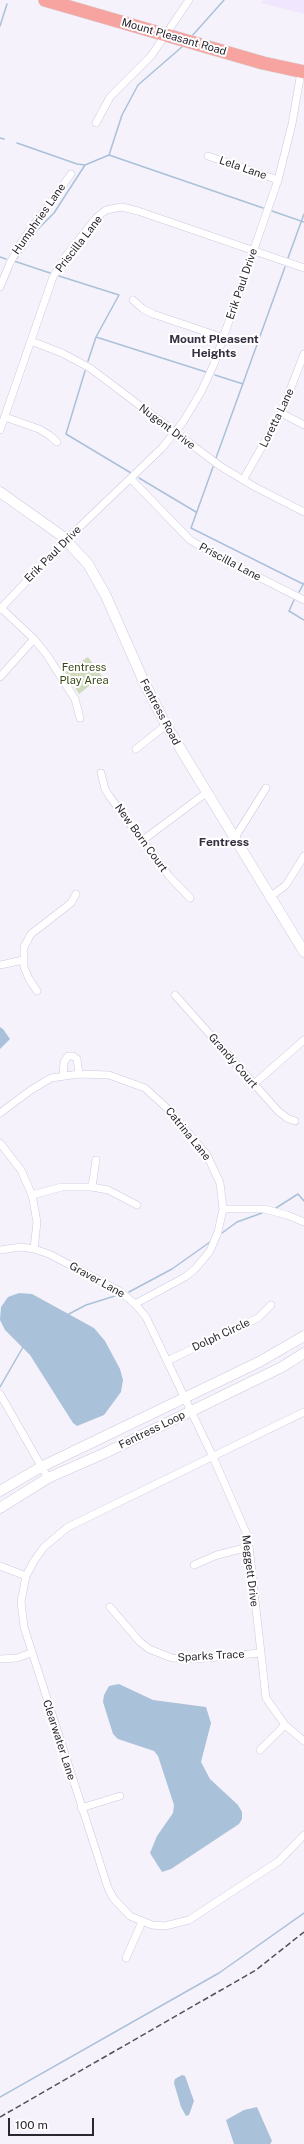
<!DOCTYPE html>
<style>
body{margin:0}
#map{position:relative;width:304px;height:2144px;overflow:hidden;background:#f6f2fc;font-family:"Public Sans",sans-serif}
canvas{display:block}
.scale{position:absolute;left:8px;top:2118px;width:86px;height:18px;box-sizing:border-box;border:2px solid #2a272f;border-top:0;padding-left:5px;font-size:12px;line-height:14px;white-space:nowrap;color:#2a272f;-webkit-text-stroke:3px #fff;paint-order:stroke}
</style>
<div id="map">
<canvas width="304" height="2144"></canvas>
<div class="scale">100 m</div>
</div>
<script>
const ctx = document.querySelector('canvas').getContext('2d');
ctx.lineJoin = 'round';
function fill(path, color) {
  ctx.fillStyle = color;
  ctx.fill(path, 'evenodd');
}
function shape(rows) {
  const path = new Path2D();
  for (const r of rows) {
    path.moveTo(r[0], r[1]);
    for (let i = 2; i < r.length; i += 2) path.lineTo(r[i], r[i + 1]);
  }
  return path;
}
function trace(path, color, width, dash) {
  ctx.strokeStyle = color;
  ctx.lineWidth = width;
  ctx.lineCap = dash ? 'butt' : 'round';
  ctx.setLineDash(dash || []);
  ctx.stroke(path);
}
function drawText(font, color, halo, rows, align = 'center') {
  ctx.font = font + ' "Public Sans",sans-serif';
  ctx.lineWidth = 4;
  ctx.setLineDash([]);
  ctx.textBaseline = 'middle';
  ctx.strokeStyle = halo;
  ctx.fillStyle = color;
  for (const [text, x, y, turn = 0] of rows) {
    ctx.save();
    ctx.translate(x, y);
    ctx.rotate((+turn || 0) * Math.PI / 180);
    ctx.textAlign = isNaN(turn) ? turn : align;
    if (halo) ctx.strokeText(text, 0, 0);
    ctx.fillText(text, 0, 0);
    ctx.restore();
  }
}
fill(shape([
 [263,0,304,0,304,14,261,3]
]), '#f0e7ff');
fill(shape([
 [88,657,102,676,79,694,65,672]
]), '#d0dbbe');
fill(shape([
 [0,1027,3,1029,10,1039,0,1049],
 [19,1293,32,1294,94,1328,105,1341,120,1369,123,1380,121,1392,104,1415,77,1426,73,1423,30,1355,5,1330,0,1320,1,1307,8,1297],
 [119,1684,153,1700,206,1707,211,1723,201,1762,210,1779,238,1805,242,1812,242,1819,239,1824,171,1869,162,1872,150,1853,157,1836,173,1813,174,1805,158,1756,154,1751,118,1739,113,1734,103,1702,104,1695,109,1686],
 [182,2075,185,2076,194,2101,189,2115,186,2116,181,2107,174,2083,175,2079],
 [257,2107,272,2141,270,2144,234,2144,226,2120,244,2110]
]), '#a9c1d9');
trace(shape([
 [0,26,7,4],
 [192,36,224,0],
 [0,138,4,139],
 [17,143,77,164,85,165,109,155,263,208],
 [109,155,122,115,138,85,183,46],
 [272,211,304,222],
 [0,257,6,259],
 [17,258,37,230,54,213,85,165],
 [288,258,304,214],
 [14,261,50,273],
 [8,276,11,269],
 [59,276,119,295,96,337,88,361],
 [96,337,206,372],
 [85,371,66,434,131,473],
 [215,375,243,384],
 [216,458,285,267],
 [213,467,191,528,303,584],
 [139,478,196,512],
 [299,592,304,583],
 [294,600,289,611,304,620],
 [276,1208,298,1194,304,1201],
 [222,1233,237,1222,262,1213],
 [129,1292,172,1269,210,1242],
 [67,1315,86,1305,118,1295],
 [0,1387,23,1347],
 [0,2097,219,1973,304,1913]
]), '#a9c1d9', 1.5);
const street = shape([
 [96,123,110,97,151,56,189,0],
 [208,156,278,180],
 [0,287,10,263,22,241,71,174],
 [133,300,143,309,153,314,224,338],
 [31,341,62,353,90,368,220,466,255,487,304,512],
 [281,413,304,425],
 [5,417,39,429,49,435,57,442],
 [0,430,53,277,66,256,97,217,106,210,122,207,138,211,304,268],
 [131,479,190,540,219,557,304,600],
 [243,480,281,413,304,354],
 [1,608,34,639,47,655,75,699,80,718],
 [0,609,66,540,162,448,183,422,201,392,214,364,278,180,292,124,301,72],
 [0,677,34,639],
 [136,749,166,725],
 [101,773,105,789,110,797,169,876,190,898],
 [234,839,266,788],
 [143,840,206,793],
 [270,897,286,885,304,856],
 [0,965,23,960],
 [37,991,29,979,24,967,24,947,31,934,71,903,76,894],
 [175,995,278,1111,287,1118,295,1121],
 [63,1076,64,1062,68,1056,73,1056,77,1059,79,1074],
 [254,1084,304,1040],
 [0,1113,31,1090,51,1078,79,1074,109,1075,145,1088,170,1111,207,1155,220,1183,223,1209,218,1232,210,1251,195,1269,185,1277,135,1304],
 [0,1143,21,1170,32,1195,37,1222,34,1249],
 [92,1187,96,1160],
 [32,1195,62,1187,92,1187,108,1190,137,1205],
 [223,1209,264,1209,287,1215,304,1222],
 [0,1250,21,1247,34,1249,49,1254,118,1290,135,1304,146,1317,213,1457,248,1537,266,1698,285,1725,304,1741],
 [167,1361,258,1318,271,1305],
 [0,1394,48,1478],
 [304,1412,68,1527,44,1547,34,1561,26,1576,21,1602,24,1627,108,1888,114,1899,130,1916,152,1925,165,1926,189,1920,279,1861,304,1835],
 [194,1565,217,1555,249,1547],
 [0,1566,26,1576],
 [110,1607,140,1642,149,1649,172,1658,196,1659,260,1653],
 [0,1659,17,1658,31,1653],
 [260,1750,285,1725],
 [81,1808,120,1796],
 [126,1958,142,1922]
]);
const secondary = shape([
 [0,492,62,536,88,564,106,596,144,682,166,725,304,952],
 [0,1491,41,1467,259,1362,304,1336],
 [0,1508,48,1478,105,1453,282,1367,304,1353]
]);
const highway = shape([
 [45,0,263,63,304,72]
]);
trace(street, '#d0c7dd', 8);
trace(secondary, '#d0c7dd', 11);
trace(highway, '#d4d4d5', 14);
trace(street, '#fff', 7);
trace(secondary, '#fff', 10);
trace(highway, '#f7a4a0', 13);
trace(shape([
 [0,2117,256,1970,304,1932]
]), '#535059', 1.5, [6, 3]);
drawText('11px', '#2a272f', '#fff', [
 ["Mount Pleasant Road",174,37,16],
 ["Lela Lane",243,168,19],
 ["Humphries Lane",39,219,-55],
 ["Priscilla Lane",79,244,-52],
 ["Erik Paul Drive",242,284,-71],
 ["Loretta Lane",277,418,-64],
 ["Nugent Drive",167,427,37],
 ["Erik Paul Drive",53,554,-45],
 ["Priscilla Lane",230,562,28],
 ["Fentress Road",160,712,62],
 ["New Born Court",141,838,54],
 ["Grandy Court",233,1061,49],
 ["Catrina Lane",188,1134,51],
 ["Graver Lane",97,1280,29],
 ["Dolph Circle",221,1335,-25],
 ["Fentress Loop",152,1430,-26],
 ["Meggett Drive",250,1571,83],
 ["Sparks Trace",211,1656,-3],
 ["Clearwater Lane",59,1740,72]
]);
drawText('11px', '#374616', '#fff', [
 ["Fentress",84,668],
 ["Play Area",84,681]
]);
drawText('bold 12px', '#362f40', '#fff', [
 ["Mount Pleasent",214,339],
 ["Heights",214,353],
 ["Fentress",224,842]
]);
</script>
